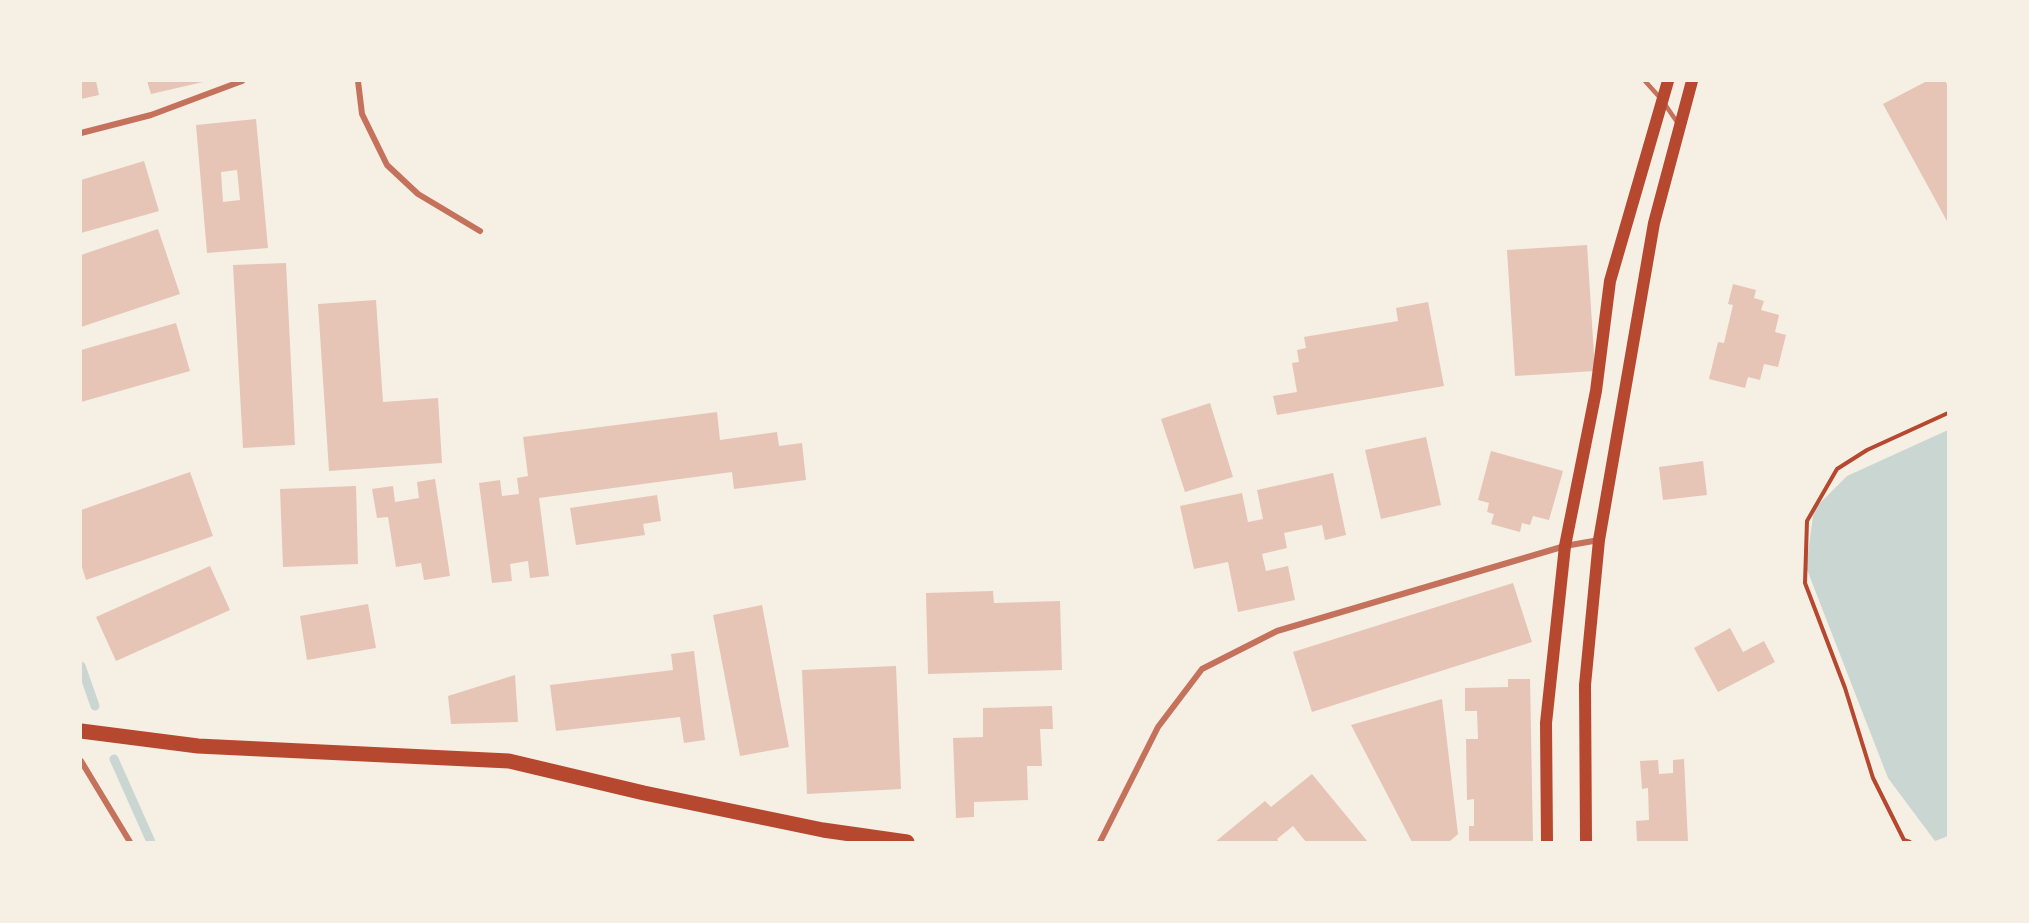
<!DOCTYPE html>
<style>
body{margin:0}
#map{position:relative;width:2029px;height:923px;overflow:hidden;background:#f6efe4;font-family:"Varela Round",sans-serif}
canvas{display:block}
.frame{position:absolute;inset:0;border:82px solid #f6efe4;pointer-events:none}
</style>
<div id="map">
<canvas width="2029" height="923"></canvas>
<div class="frame"></div>
</div>
<script>
const ctx = document.querySelector('canvas').getContext('2d');
ctx.lineJoin = 'round';
function fill(path, color) {
  ctx.fillStyle = color;
  ctx.fill(path, 'evenodd');
}
function shape(rows) {
  const path = new Path2D();
  for (const r of rows) {
    path.moveTo(r[0], r[1]);
    for (let i = 2; i < r.length; i += 2) path.lineTo(r[i], r[i + 1]);
  }
  return path;
}
function trace(path, color, width, dash) {
  ctx.strokeStyle = color;
  ctx.lineWidth = width;
  ctx.lineCap = dash ? 'butt' : 'round';
  ctx.setLineDash(dash || []);
  ctx.stroke(path);
}
fill(shape([
 [1948,430,1948,836,1935,841,1888,778,1806,567,1814,509,1847,476]
]), '#c9d6d2');
trace(shape([
 [81,666,95,706],
 [114,759,151,842]
]), '#c9d6d2', 9);
fill(shape([
 [81,81,96,81,99,95,81,99],
 [147,81,203,81,203,82,151,94],
 [1927,81,1945,81,1948,86,1948,223,1883,104],
 [256,119,268,248,207,253,196,125],
 [237,170,240,200,223,202,221,172],
 [144,161,159,211,81,233,81,180],
 [158,229,180,294,81,327,81,255],
 [1587,245,1595,371,1515,376,1507,250],
 [286,263,295,445,243,448,233,265],
 [1733,284,1756,290,1754,298,1764,301,1761,310,1779,315,1775,332,1786,335,1778,367,1764,364,1760,380,1748,377,1745,388,1709,379,1718,342,1724,343,1733,305,1728,304],
 [376,300,383,402,438,398,442,463,329,471,318,304],
 [1428,302,1444,386,1277,415,1273,396,1297,392,1292,363,1299,362,1297,350,1306,348,1304,337,1398,321,1396,308],
 [176,323,190,371,81,402,81,350],
 [1210,403,1233,477,1185,492,1161,419],
 [717,412,720,440,777,432,779,446,802,443,806,480,734,489,732,472,539,498,549,576,530,578,528,561,510,564,512,581,492,583,479,483,500,480,502,496,519,494,517,478,528,476,523,437],
 [1426,437,1441,505,1381,519,1365,450],
 [1491,451,1563,471,1549,520,1533,516,1530,525,1522,523,1520,532,1491,524,1494,514,1487,512,1489,503,1478,500],
 [1703,461,1707,495,1663,500,1659,467],
 [190,472,213,536,86,580,81,564,81,510],
 [1333,473,1346,535,1325,540,1322,525,1284,533,1287,548,1262,554,1266,571,1288,566,1295,600,1238,612,1228,562,1194,569,1180,506,1242,493,1248,522,1263,519,1257,490],
 [435,479,450,576,424,580,421,563,396,567,388,517,377,518,372,489,393,486,395,502,419,498,417,482],
 [356,486,358,564,283,567,280,489],
 [657,495,661,521,643,524,645,535,576,545,570,508],
 [210,566,230,610,116,661,96,617],
 [1513,583,1532,642,1312,712,1293,652],
 [993,591,994,603,1060,601,1062,670,928,674,926,593],
 [368,604,376,648,307,660,300,616],
 [762,605,789,747,740,756,713,615],
 [1730,628,1743,652,1764,641,1775,662,1718,692,1694,648],
 [694,651,705,740,684,743,680,717,556,731,550,685,673,670,671,654],
 [896,666,901,789,807,794,802,670],
 [515,675,518,722,451,724,448,696],
 [1508,679,1530,679,1533,842,1469,842,1469,826,1474,826,1474,799,1467,800,1466,739,1478,739,1477,711,1465,711,1465,688,1508,687],
 [1442,699,1458,834,1449,842,1412,842,1351,725],
 [1052,706,1053,729,1040,729,1042,766,1027,766,1028,800,974,802,974,817,956,818,953,738,983,737,983,708],
 [1684,759,1688,842,1637,842,1636,821,1649,820,1648,788,1642,789,1640,761,1658,760,1659,774,1673,773,1673,760],
 [1312,774,1368,842,1306,842,1293,826,1277,839,1279,842,1215,842,1265,801,1271,807]
]), '#e6c5b7');
trace(shape([
 [1910,842,1904,840,1873,778,1845,688,1805,583,1807,521,1837,469,1867,450,1948,413]
]), '#b5482f', 4);
trace(shape([
 [1645,81,1662,100,1677,122]
]), '#c5725c', 4.5);
trace(shape([
 [358,81,362,114,387,165,418,194,480,231],
 [81,133,151,115,242,81],
 [81,761,130,842],
 [1100,842,1158,727,1202,669,1277,631,1565,546,1599,540]
]), '#c5725c', 6);
trace(shape([
 [1547,842,1546,723,1565,546,1596,391,1610,281,1668,81],
 [1586,842,1585,685,1599,540,1654,223,1692,81]
]), '#b5482f', 12);
trace(shape([
 [81,731,198,746,509,761,644,793,823,830,907,842]
]), '#b5482f', 15);
</script>
